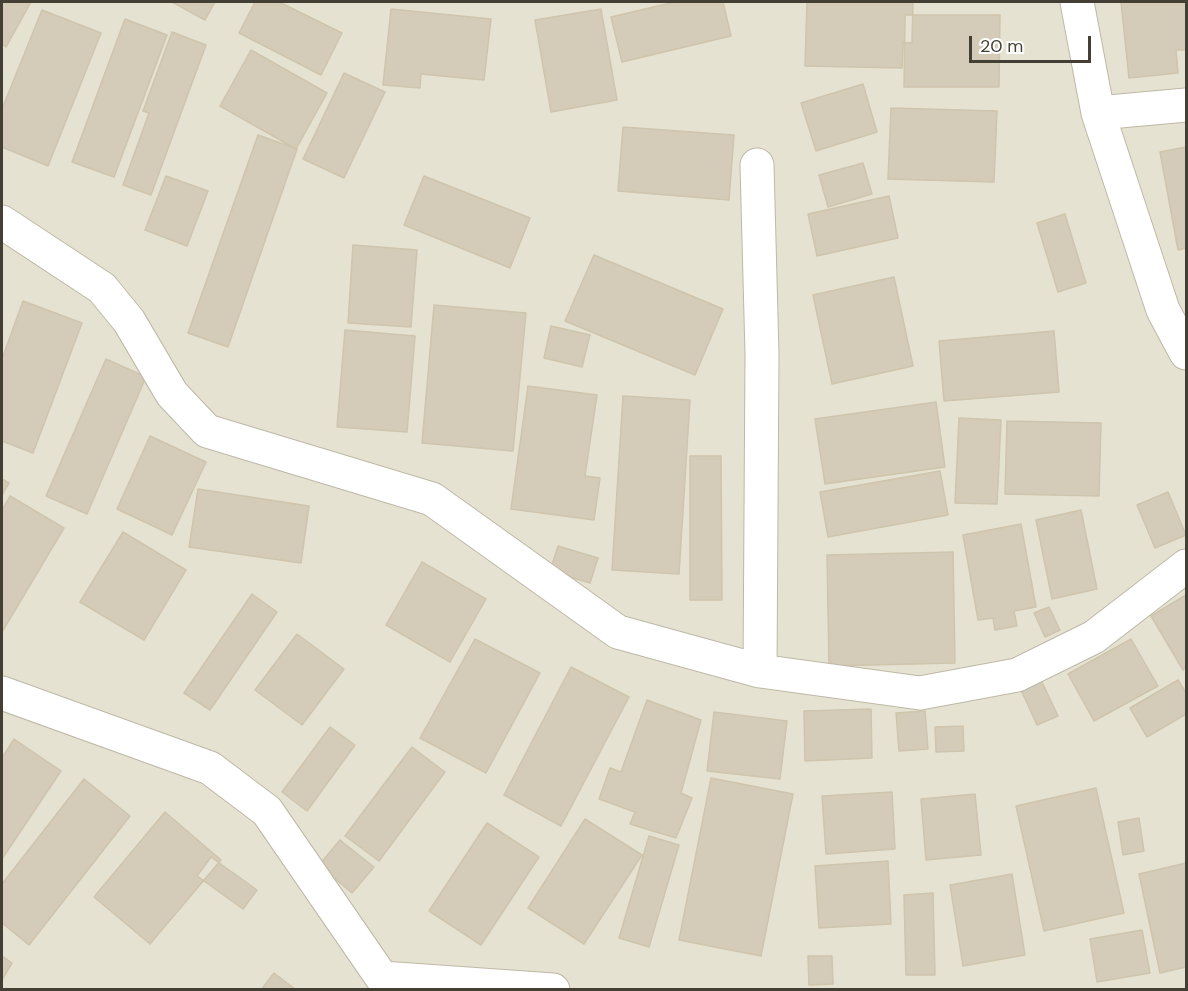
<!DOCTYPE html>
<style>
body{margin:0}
#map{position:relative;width:1188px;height:991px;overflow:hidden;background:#f2efe4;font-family:"DM Sans",sans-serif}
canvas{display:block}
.frame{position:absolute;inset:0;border:3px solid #443f34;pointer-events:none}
.scale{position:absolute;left:969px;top:36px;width:122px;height:27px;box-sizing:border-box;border:3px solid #443f34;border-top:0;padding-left:8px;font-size:18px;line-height:21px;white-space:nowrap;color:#443f34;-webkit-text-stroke:4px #fff;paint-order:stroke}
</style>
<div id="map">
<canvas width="1188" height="991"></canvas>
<div class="frame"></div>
<div class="scale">20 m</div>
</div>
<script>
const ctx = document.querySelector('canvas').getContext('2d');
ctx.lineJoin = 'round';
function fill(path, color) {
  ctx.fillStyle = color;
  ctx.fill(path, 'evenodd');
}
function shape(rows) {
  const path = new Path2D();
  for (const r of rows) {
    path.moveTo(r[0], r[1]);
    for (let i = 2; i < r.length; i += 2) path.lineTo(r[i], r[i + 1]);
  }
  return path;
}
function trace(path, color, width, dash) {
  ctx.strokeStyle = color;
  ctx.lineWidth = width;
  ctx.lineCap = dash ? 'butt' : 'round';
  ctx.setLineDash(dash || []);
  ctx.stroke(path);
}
fill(shape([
 [2,2,1186,2,1186,989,2,989]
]), '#e6e2d2');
const building = shape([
 [2,2,31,2,6,47,2,44,2,2],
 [172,2,215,2,205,20,172,2],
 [255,2,279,2,342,33,321,75,239,33,255,2],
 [675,2,723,2,731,36,622,62,611,17,675,2],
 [807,2,913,2,912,43,903,42,902,68,805,66,807,2],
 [1121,2,1186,2,1186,50,1176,50,1178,73,1129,78,1121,2],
 [391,9,491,19,484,80,421,74,420,88,383,85,391,9],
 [601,9,617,100,551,112,535,20,601,9],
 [42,10,101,33,48,166,2,147,2,109,42,10],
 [905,15,1000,15,999,87,904,87,905,15],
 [125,19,167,35,114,177,72,162,125,19],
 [172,32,206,45,151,195,123,185,149,113,143,111,172,32],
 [251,50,327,93,296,149,220,106,251,50],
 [344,73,385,92,344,178,303,159,344,73],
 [863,84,877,132,816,151,801,103,863,84],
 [891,108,997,111,994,182,888,179,891,108],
 [623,127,734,135,729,200,618,191,623,127],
 [258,135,297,149,228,347,188,333,258,135],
 [1186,147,1186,248,1178,250,1160,152,1186,147],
 [863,163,872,194,828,207,819,175,863,163],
 [166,176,208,191,187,246,145,230,166,176],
 [424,176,530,218,510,268,404,225,424,176],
 [889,196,898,238,817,256,808,214,889,196],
 [1065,214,1086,283,1058,292,1037,223,1065,214],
 [353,245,417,250,411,327,348,323,353,245],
 [594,255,723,309,695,375,565,321,594,255],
 [894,277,913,366,832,384,813,295,894,277],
 [23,301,82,323,33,453,2,441,2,359,23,301],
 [434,305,526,313,513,451,422,443,434,305],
 [551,326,590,335,582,367,544,358,551,326],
 [345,330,415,336,407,432,337,427,345,330],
 [1054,331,1059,392,944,401,939,341,1054,331],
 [106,359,146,377,87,514,46,496,106,359],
 [528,386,597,395,585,476,600,478,594,520,511,509,528,386],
 [623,396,690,400,679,574,612,570,623,396],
 [936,402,945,467,825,484,815,419,936,402],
 [959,418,1001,420,997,504,955,503,959,418],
 [1007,421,1101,423,1099,496,1005,494,1007,421],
 [150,436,206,462,172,535,117,509,150,436],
 [690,456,721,456,722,600,690,600,690,456],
 [940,471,948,515,828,537,820,492,940,471],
 [2,479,9,483,2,495,2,479],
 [198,489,309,506,301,563,189,547,198,489],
 [1168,492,1186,535,1155,548,1137,505,1168,492],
 [10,496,64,528,2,632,2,510,10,496],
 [1081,510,1097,589,1052,599,1036,520,1081,510],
 [1021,524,1036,607,1014,611,1017,626,995,630,993,618,978,620,963,535,1021,524],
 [123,532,186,570,144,640,80,602,123,532],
 [558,546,598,558,590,583,550,571,558,546],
 [953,552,955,663,829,666,827,555,953,552],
 [422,562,486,599,450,662,386,625,422,562],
 [252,594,277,612,210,710,184,693,252,594],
 [1186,595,1186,667,1183,670,1151,616,1186,595],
 [1049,607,1060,630,1045,637,1034,613,1049,607],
 [297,634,344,669,302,725,255,690,297,634],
 [475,639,540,673,486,773,420,738,475,639],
 [1131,639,1158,686,1094,721,1068,674,1131,639],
 [571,667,629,697,561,826,504,795,571,667],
 [1041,680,1058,716,1037,725,1021,690,1041,680],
 [1178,680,1186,693,1186,714,1147,737,1130,708,1178,680],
 [647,700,701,720,681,793,692,798,676,838,630,824,635,812,599,799,610,768,621,772,647,700],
 [871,709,872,758,805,761,804,711,871,709],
 [925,711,928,749,899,751,896,713,925,711],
 [714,712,787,721,780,779,707,771,714,712],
 [963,726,964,751,936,752,935,727,963,726],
 [330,727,355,745,307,811,282,792,330,727],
 [14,739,61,771,2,859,2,758,14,739],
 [412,747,445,772,379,861,345,836,412,747],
 [711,778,793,794,761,956,679,940,711,778],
 [84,779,130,816,29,945,2,923,2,884,84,779],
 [1096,788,1124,913,1044,931,1016,806,1096,788],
 [892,792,895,849,826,854,822,796,892,792],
 [975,794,981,855,926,860,921,799,975,794],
 [165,812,221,860,150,944,94,897,165,812],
 [1139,818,1144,851,1123,855,1118,822,1139,818],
 [585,819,642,855,584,944,528,908,585,819],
 [487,823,539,857,481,945,429,911,487,823],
 [649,836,679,845,649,947,619,938,649,836],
 [340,840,374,867,352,893,319,865,340,840],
 [211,857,257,890,243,909,197,876,211,857],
 [888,861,891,924,819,928,815,866,888,861],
 [1186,863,1186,967,1160,973,1139,874,1186,863],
 [1012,874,1025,955,963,966,950,885,1012,874],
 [933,893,935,975,906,975,904,895,933,893],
 [1142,930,1150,973,1097,982,1090,939,1142,930],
 [2,956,12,963,2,980,2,956],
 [808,956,832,956,833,984,809,985,808,956],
 [274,973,296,990,261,990,274,973]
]);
fill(building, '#d4ccb9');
trace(building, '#cfc4ac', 1.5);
const street = shape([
 [1077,2,1098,113,1163,310,1186,353],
 [1098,113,1186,105],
 [757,165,762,354,760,671],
 [2,222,102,288,129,321,172,394,207,431,432,499,618,632,760,671,920,693,1017,675,1094,637,1186,566],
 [2,693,210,768,267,811,382,978],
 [382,978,553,990]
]);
trace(street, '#beb8a6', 35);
trace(street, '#fff', 33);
</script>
